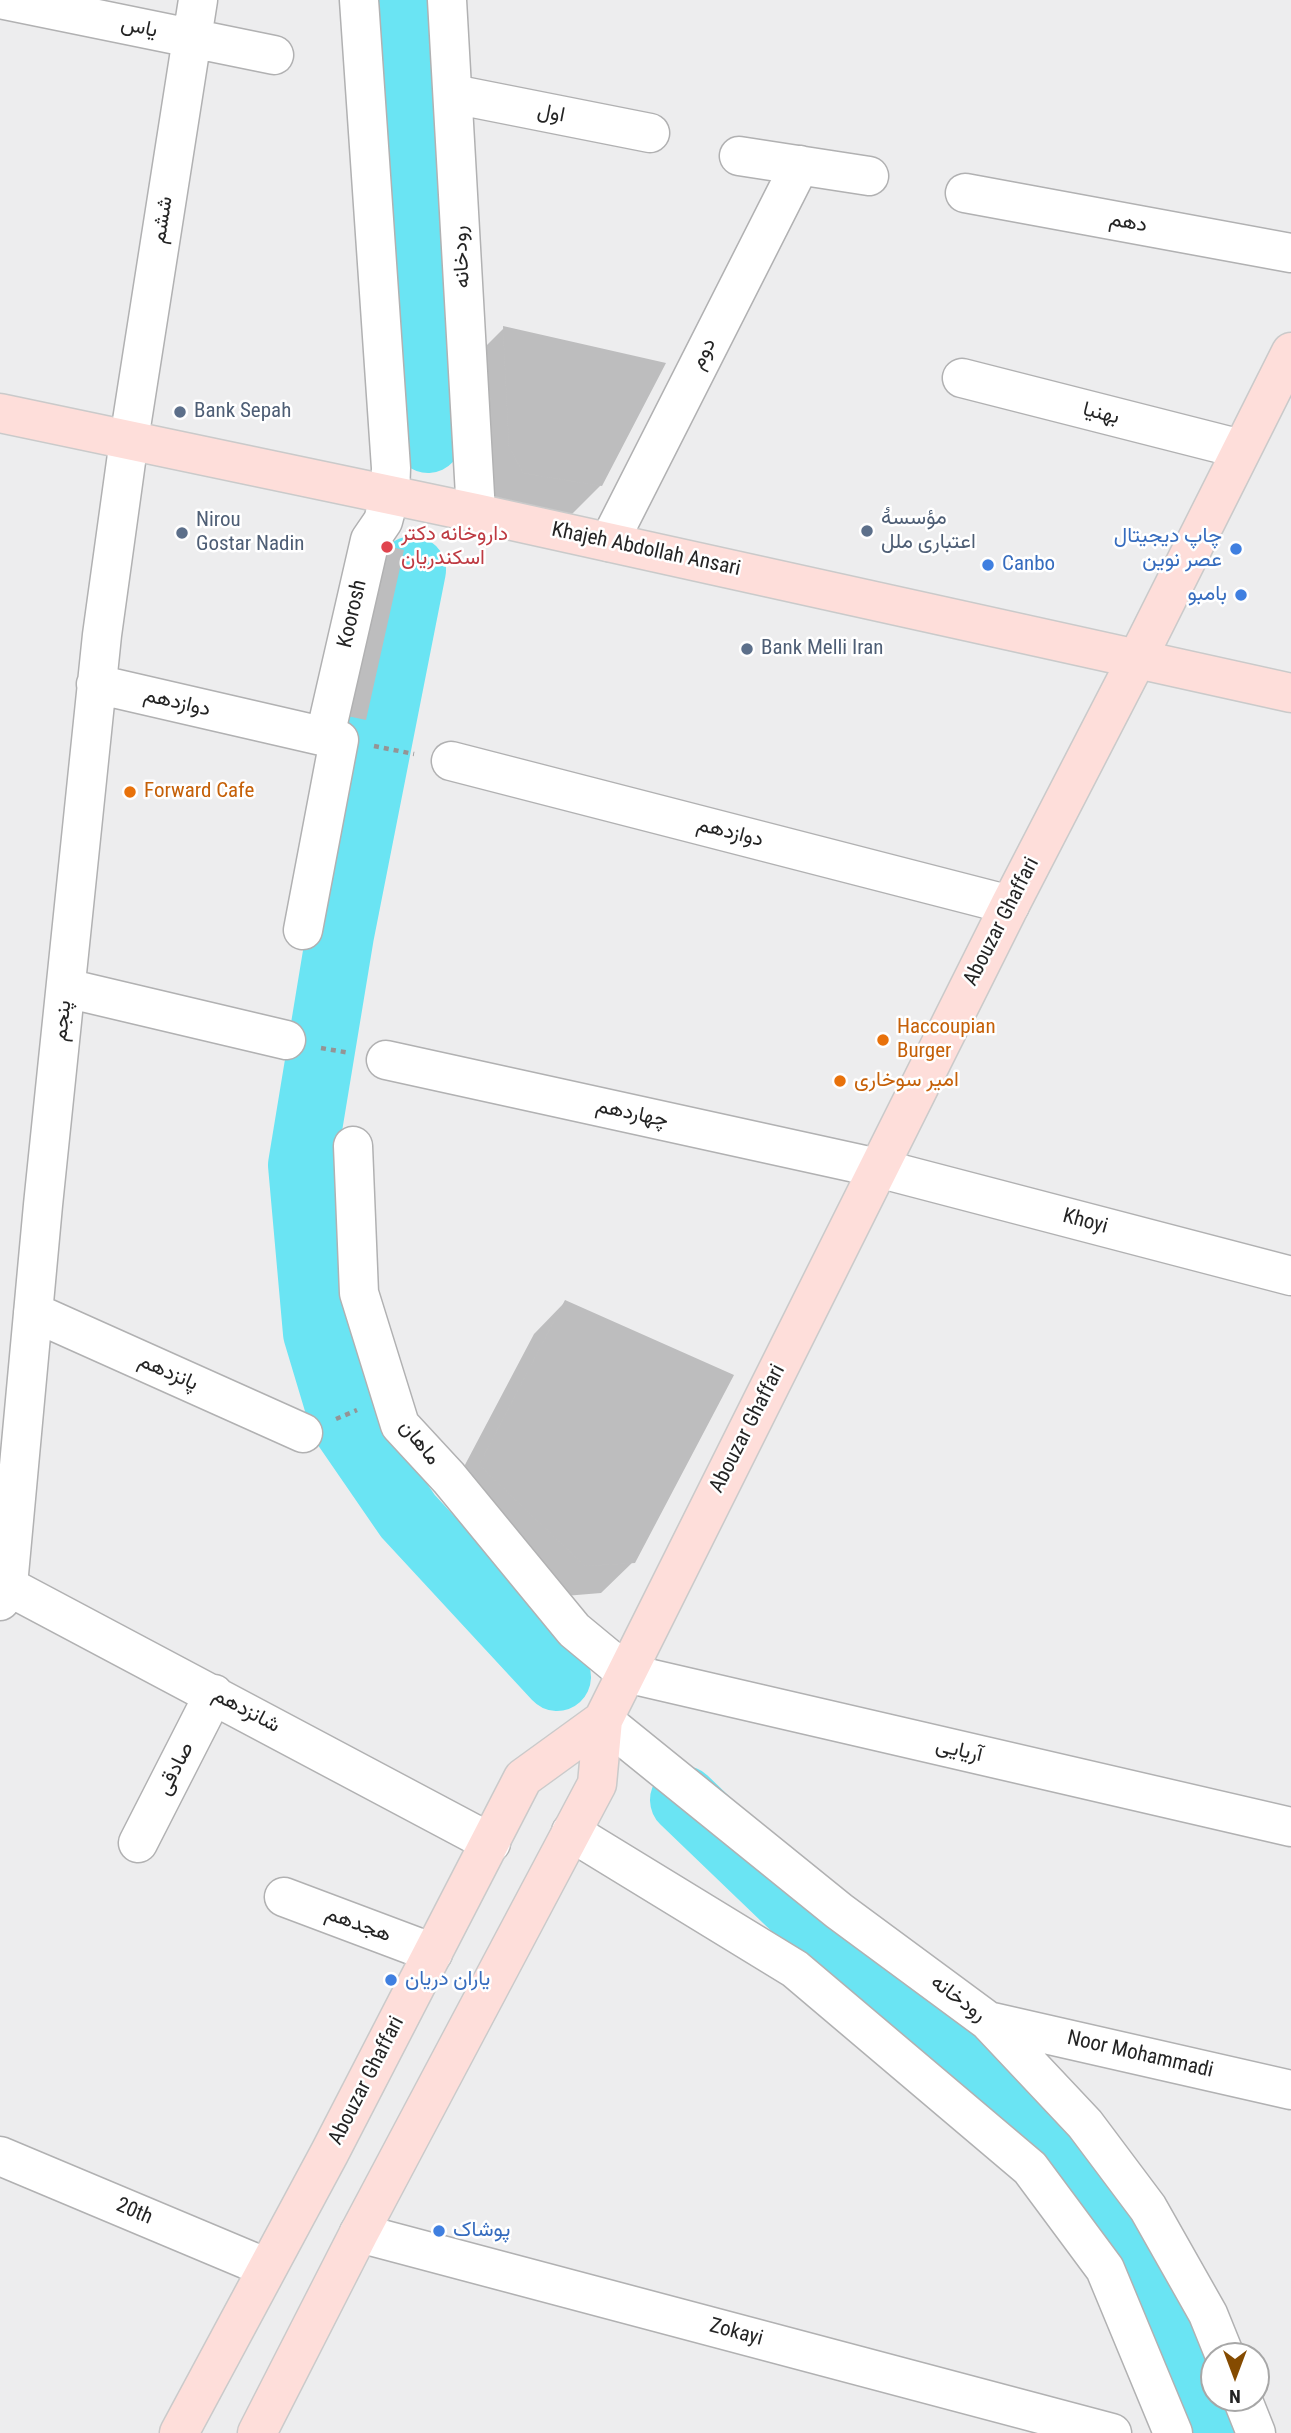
<!DOCTYPE html>
<meta charset="utf-8">
<style>
body{margin:0}
#map{position:relative;width:1291px;height:2433px;overflow:hidden;background:#ededee;font-family:"Roboto Condensed",sans-serif}
canvas{display:block}
.north{position:absolute;left:1200px;top:2342px;width:70px;height:70px;box-sizing:border-box;background:#fff;border:2px solid #a7a7a7;border-radius:50%;rotate:180deg;font-size:19px;font-weight:700;line-height:28px;text-align:center;color:#242424}
.north::after{content:'';display:block;margin:auto;width:24px;height:32px;background:#854b01;clip-path:polygon(50% 0,100% 100%,50% 72%,0 100%)}
</style>
<div id="map">
<canvas width="1291" height="2433"></canvas>
<div class="north">N</div>
</div>
<script>
const ctx = document.querySelector('canvas').getContext('2d');
ctx.lineJoin = 'round';
function fill(path, color) {
  ctx.fillStyle = color;
  ctx.fill(path, 'evenodd');
}
function shape(rows) {
  const path = new Path2D();
  for (const r of rows) {
    path.moveTo(r[0], r[1]);
    for (let i = 2; i < r.length; i += 2) path.lineTo(r[i], r[i + 1]);
  }
  return path;
}
function trace(path, color, width, dash) {
  ctx.strokeStyle = color;
  ctx.lineWidth = width;
  ctx.lineCap = dash ? 'butt' : 'round';
  ctx.setLineDash(dash || []);
  ctx.stroke(path);
}
function drawText(font, color, halo, rows, align = 'center') {
  ctx.font = font + ' "Roboto Condensed",Vazirmatn,sans-serif';
  ctx.lineWidth = 5;
  ctx.setLineDash([]);
  ctx.textBaseline = 'middle';
  ctx.strokeStyle = halo;
  ctx.fillStyle = color;
  for (const [text, x, y, turn = 0] of rows) {
    ctx.save();
    ctx.translate(x, y);
    ctx.rotate((+turn || 0) * Math.PI / 180);
    ctx.textAlign = isNaN(turn) ? turn : align;
    if (halo) ctx.strokeText(text, 0, 0);
    ctx.fillText(text, 0, 0);
    ctx.restore();
  }
}
fill(shape([
 [504,328,601,485,569,517,492,504,472,360],
 [364,557,364,719,352,731,327,725],
 [565,1302,633,1562,601,1593,553,1597,448,1497,534,1334]
]), '#0003');
trace(shape([
 [407,0,428,439],
 [412,570,340,935,302,1165,317,1333,344,1423,408,1516,557,1677],
 [684,1800,988,2092,1101,2194,1174,2331,1203,2403,1208,2433]
]), '#6ae4f3', 68);
fill(shape([
 [503,326,666,363,602,486,523,473,509,446],
 [375,543,404,550,366,720,338,714],
 [565,1300,734,1375,635,1563,585,1566,479,1465]
]), '#bdbdbe');
const minor = shape([
 [4,0,274,55],
 [447,0,476,513],
 [453,94,650,133],
 [739,156,869,176],
 [965,193,1291,253],
 [962,378,1241,449],
 [609,542,800,165],
 [96,684,339,740,303,930],
 [325,736,370,540,383,521,390,495,391,468,359,0],
 [451,761,1010,905],
 [66,988,286,1040],
 [386,1060,878,1168,1291,1276],
 [353,1146,359,1293,400,1425,449,1478,574,1630,626,1673,1291,1827],
 [33,1312,303,1433],
 [0,1582,491,1843],
 [0,1601,8,1585,43,1205,102,635,129,440,198,0],
 [603,1720,839,1911,988,2021,1085,2124,1148,2208,1208,2314,1225,2356],
 [571,1832,795,1969,1030,2168,1105,2269,1173,2433],
 [138,1843,214,1694],
 [284,1897,433,1953],
 [988,2021,1291,2090],
 [0,2156,267,2268],
 [359,2233,1112,2433],
 [1242,2398,1256,2433]
]);
const major = shape([
 [0,413,476,513,1291,693],
 [179,2433,330,2152,523,1778,603,1720],
 [257,2433,359,2233,597,1784,603,1720,1010,905,1137,659,1291,352]
]);
trace(minor, '#b1b1b2', 41);
trace(major, '#cacaca', 41);
trace(shape([
 [374,746,414,754],
 [321,1048,350,1053],
 [336,1419,357,1410]
]), '#949495', 4.5, [5, 5]);
trace(minor, '#fff', 38);
trace(major, '#fededa', 38);
for (const [x, y, r, color] of [
 [180,412,7,"#5c6f8a"],
 [867,531,7,"#5c6f8a"],
 [182,533,7,"#5c6f8a"],
 [387,547,7,"#e0444e"],
 [1236,549,7,"#3f7fe0"],
 [988,565,7,"#3f7fe0"],
 [1241,595,7,"#3f7fe0"],
 [747,649,7,"#5c6f8a"],
 [130,792,7,"#e8710a"],
 [883,1040,7,"#e8710a"],
 [840,1081,7,"#e8710a"],
 [391,1980,7,"#3f7fe0"],
 [439,2231,7,"#3f7fe0"]
]) {
  const dot = new Path2D();
  dot.arc(x, y, r, 0, 2 * Math.PI);
  ctx.fillStyle = color;
  ctx.fill(dot);
  trace(dot, '#fff', 2.5);
}
drawText('21px', '#242424', '#fff', [
 ["یاس",139,28,12],
 ["اول",551,114,11],
 ["ششم",163,220,-81],
 ["دهم",1128,223,10],
 ["رودخانه",462,257,-93],
 ["دوم",704,354,-63],
 ["بهنیا",1101,414,14],
 ["Khajeh Abdollah Ansari",646,550,12],
 ["Koorosh",353,614,-77],
 ["دوازدهم",177,703,13],
 ["دوازدهم",730,833,14],
 ["Abouzar Ghaffari",1002,922,-63],
 ["پنجم",63,1021,-84],
 ["چهاردهم",632,1114,12],
 ["Khoyi",1085,1222,15],
 ["پانزدهم",168,1373,24],
 ["Abouzar Ghaffari",748,1429,-63],
 ["ماهان",419,1443,51],
 ["شانزدهم",246,1711,28],
 ["آریایی",959,1751,13],
 ["صادقی",176,1769,-63],
 ["هجدهم",358,1925,20],
 ["رودخانه",958,1999,37],
 ["Noor Mohammadi",1140,2055,13],
 ["Abouzar Ghaffari",367,2081,-63],
 ["20th",134,2212,23],
 ["Zokayi",736,2333,15]
]);
drawText('21px', '#4e5e75', '#fff', [
 ["Bank Sepah",194,412],
 ["مؤسسهٔ",881,519],
 ["اعتباری ملل",881,543],
 ["Nirou",196,521],
 ["Gostar Nadin",196,545],
 ["Bank Melli Iran",761,649]
], 'left');
drawText('21px', '#be3a42', '#fff', [
 ["داروخانه دکتر",401,535],
 ["اسکندریان",401,559]
], 'left');
drawText('21px', '#366cbe', '#fff', [
 ["چاپ دیجیتال",1222,537,"right"],
 ["عصر نوین",1222,561,"right"],
 ["Canbo",1002,565],
 ["بامبو",1227,595,"right"],
 ["یاران دریان",405,1980],
 ["پوشاک",453,2231]
], 'left');
drawText('21px', '#c56008', '#fff', [
 ["Forward Cafe",144,792],
 ["Haccoupian",897,1028],
 ["Burger",897,1052],
 ["امیر سوخاری",854,1081]
], 'left');
</script>
